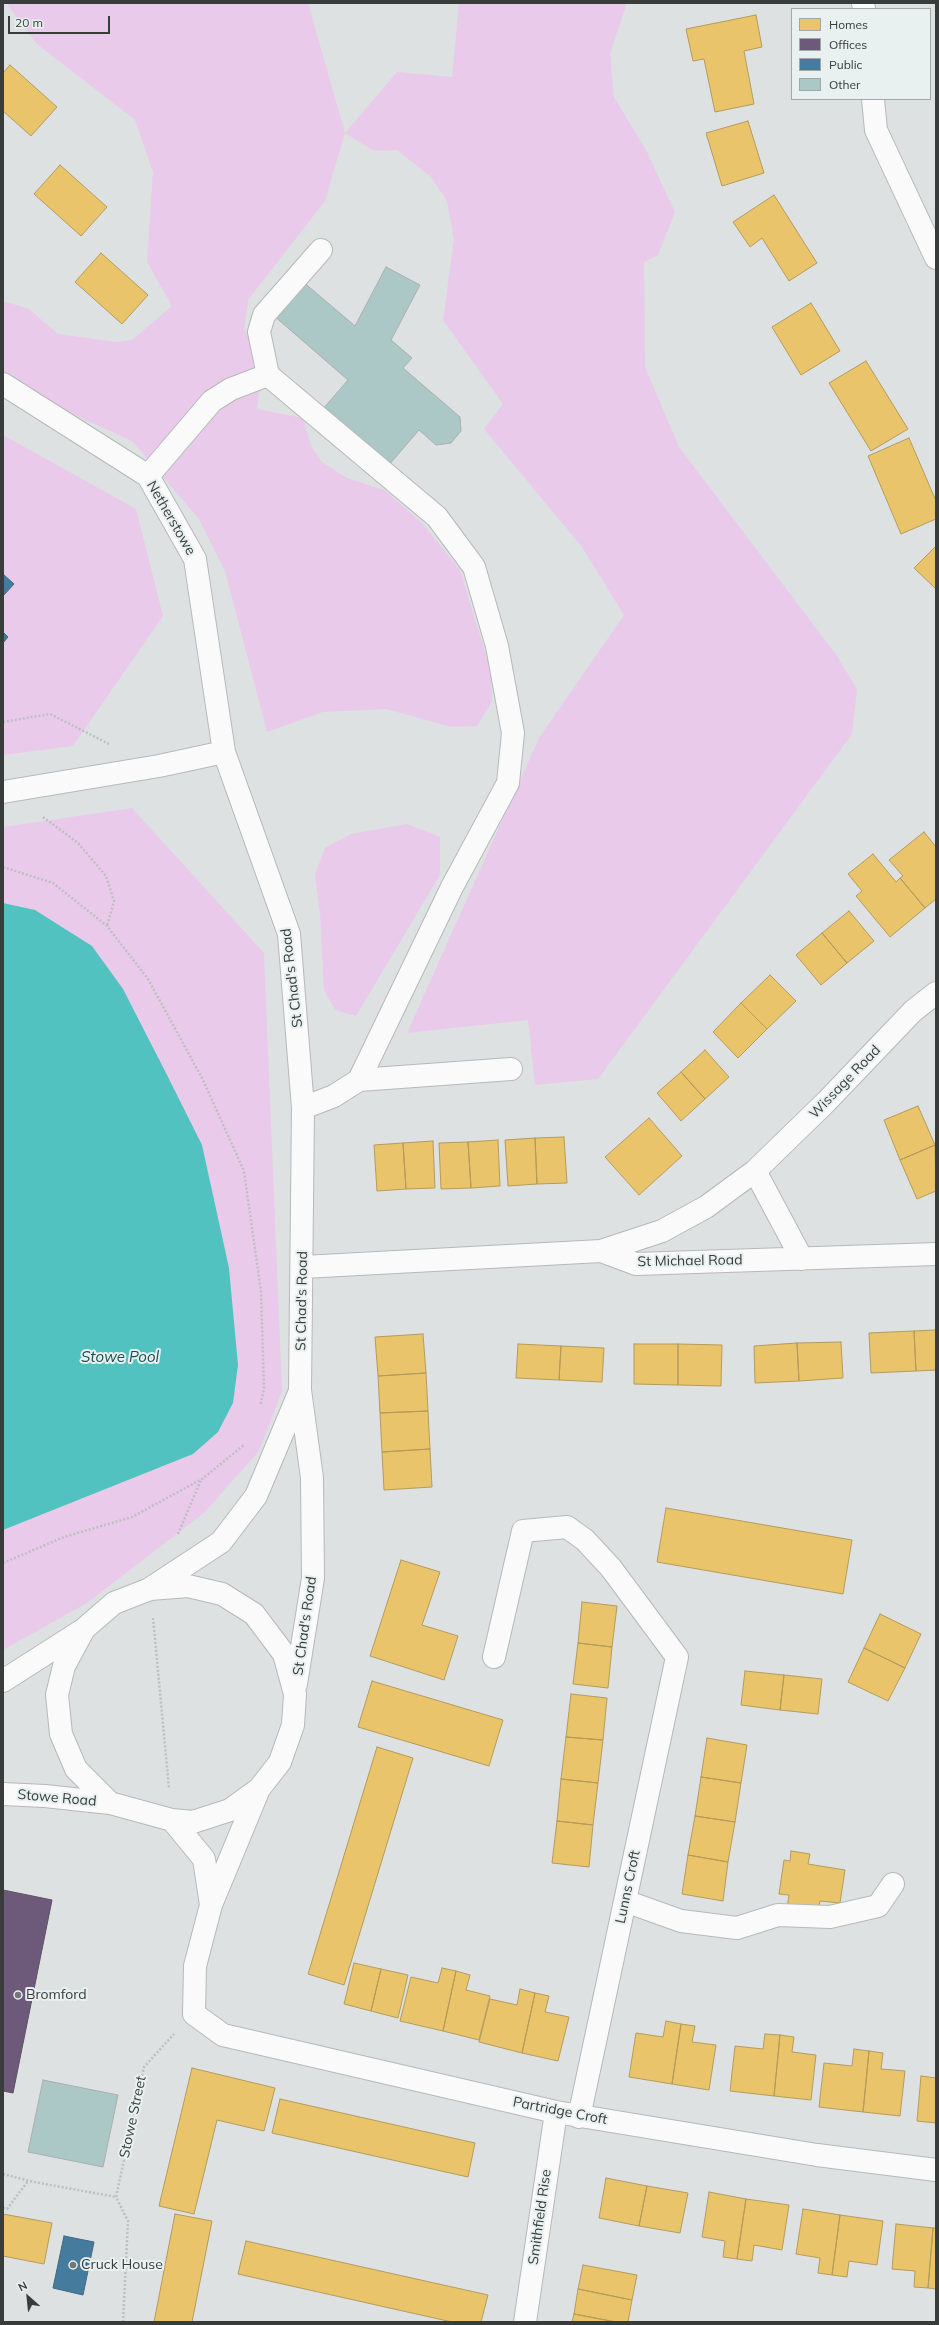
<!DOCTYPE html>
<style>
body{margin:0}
#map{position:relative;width:939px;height:2325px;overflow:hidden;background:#dde1e1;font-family:Mulish,sans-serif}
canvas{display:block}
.frame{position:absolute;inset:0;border:4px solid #383c3b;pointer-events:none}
.legend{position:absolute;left:791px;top:8px;width:140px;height:92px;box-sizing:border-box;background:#e8f0f0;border:1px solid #a2a8a8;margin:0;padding:5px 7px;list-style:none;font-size:12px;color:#383c3b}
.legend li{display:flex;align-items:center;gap:8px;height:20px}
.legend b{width:20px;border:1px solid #a2a8a8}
.north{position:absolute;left:8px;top:2277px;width:40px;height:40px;-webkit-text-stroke:3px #e8f0f0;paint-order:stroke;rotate:333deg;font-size:11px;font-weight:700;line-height:16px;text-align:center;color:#383c3b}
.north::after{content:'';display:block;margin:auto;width:14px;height:18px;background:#383c3b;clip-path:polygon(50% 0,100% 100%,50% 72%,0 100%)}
.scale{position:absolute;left:8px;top:16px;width:102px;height:18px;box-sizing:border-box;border:2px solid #383c3b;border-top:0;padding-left:5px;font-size:12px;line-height:14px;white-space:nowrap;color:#383c3b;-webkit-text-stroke:3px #e8f0f0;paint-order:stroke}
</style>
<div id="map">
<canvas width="939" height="2325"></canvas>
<div class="frame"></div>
<ul class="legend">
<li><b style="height:11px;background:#e9c46a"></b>Homes</li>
<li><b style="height:11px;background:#6d597a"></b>Offices</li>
<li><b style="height:11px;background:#457b9d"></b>Public</li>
<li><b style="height:11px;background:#abc7c6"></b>Other</li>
</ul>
<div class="north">N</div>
<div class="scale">20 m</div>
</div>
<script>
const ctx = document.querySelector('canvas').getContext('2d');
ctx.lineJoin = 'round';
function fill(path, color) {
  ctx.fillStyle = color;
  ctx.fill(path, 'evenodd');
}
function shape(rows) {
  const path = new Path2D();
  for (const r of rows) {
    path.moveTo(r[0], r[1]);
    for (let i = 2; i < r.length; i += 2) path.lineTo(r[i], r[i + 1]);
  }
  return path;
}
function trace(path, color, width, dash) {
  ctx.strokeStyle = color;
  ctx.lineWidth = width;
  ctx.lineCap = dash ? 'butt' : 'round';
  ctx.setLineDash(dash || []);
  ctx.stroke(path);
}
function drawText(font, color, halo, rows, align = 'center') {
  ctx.font = font + ' Mulish,sans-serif';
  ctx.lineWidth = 4;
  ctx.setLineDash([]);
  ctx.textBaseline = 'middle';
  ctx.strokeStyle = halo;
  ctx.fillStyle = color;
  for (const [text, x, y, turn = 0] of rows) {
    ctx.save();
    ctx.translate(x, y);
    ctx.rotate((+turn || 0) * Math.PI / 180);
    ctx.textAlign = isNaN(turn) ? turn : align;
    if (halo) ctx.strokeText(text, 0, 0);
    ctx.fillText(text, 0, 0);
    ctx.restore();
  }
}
fill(shape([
 [6,3,308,3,345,133,397,72,452,77,459,3,627,3,610,53,614,97,646,150,675,212,658,255,644,262,645,367,679,447,837,656,857,689,852,734,598,1079,535,1085,528,1020,407,1033,539,738,624,615,582,547,484,429,503,404,443,320,454,240,447,201,431,177,397,150,374,151,345,133,325,201,248,300,244,329,257,349,260,382,257,409,303,418,312,448,322,462,347,478,384,490,422,523,460,570,491,671,492,702,477,726,451,727,386,709,323,712,267,732,225,571,199,519,132,441,68,412,3,373,3,301,29,309,58,334,117,342,132,340,172,306,147,262,153,172,135,120,37,44],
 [3,435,136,509,163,616,73,746,3,755],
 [132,808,264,953,282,1391,259,1451,204,1513,87,1603,3,1650,3,827],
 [407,824,440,837,440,875,356,1016,335,1010,324,990,320,913,315,875,325,848,351,834]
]), '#eacaeb');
fill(shape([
 [3,903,35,910,92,946,123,989,165,1071,202,1145,229,1268,238,1365,233,1403,218,1432,193,1454,3,1530]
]), '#51c2c0');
const homes = shape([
 [756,15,762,47,744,51,754,104,715,112,704,59,693,61,686,29,756,15],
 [10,65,57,107,31,136,3,111,3,73,10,65],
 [748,121,764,173,722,186,706,133,748,121],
 [60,165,107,207,81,236,34,194,60,165],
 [774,195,817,263,789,281,762,238,750,247,733,222,774,195],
 [101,253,148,295,122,324,75,282,101,253],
 [811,303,840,351,801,375,772,327,811,303],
 [866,361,908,429,871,451,829,383,866,361],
 [909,438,936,501,936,519,901,534,868,456,909,438],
 [936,546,936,589,914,568,936,546],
 [924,832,936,847,936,899,925,908,900,878,903,876,889,860,924,832],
 [873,854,896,882,900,878,925,908,890,937,856,896,862,891,848,874,873,854],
 [849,911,874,941,847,963,822,933,849,911],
 [822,933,847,963,821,985,796,955,822,933],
 [770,975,796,1001,767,1029,741,1003,770,975],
 [741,1003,767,1029,738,1058,713,1032,741,1003],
 [705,1050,729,1077,705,1099,681,1072,705,1050],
 [681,1072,705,1099,681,1121,657,1093,681,1072],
 [918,1106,935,1145,900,1160,884,1120,918,1106],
 [649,1118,682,1156,639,1195,605,1157,649,1118],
 [564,1137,567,1183,537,1184,535,1138,564,1137],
 [535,1138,537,1184,508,1186,505,1140,535,1138],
 [498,1140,500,1186,471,1188,468,1142,498,1140],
 [433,1141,435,1188,406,1189,403,1143,433,1141],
 [468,1142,471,1188,441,1189,439,1143,468,1142],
 [403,1143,406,1189,377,1191,374,1145,403,1143],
 [935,1145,936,1191,917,1199,900,1160,935,1145],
 [936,1330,936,1370,916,1371,914,1331,936,1330],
 [914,1331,916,1371,871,1373,869,1333,914,1331],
 [423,1334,426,1373,378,1376,375,1337,423,1334],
 [841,1342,843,1378,799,1381,797,1343,841,1342],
 [797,1343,799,1381,755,1383,754,1346,797,1343],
 [518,1344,561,1346,559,1380,516,1378,518,1344],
 [634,1344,678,1344,678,1385,634,1384,634,1344],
 [678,1344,722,1345,721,1386,678,1385,678,1344],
 [561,1346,604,1348,602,1382,559,1380,561,1346],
 [426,1373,428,1411,380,1413,378,1376,426,1373],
 [428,1411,430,1449,382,1452,380,1413,428,1411],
 [430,1449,432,1487,384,1490,382,1452,430,1449],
 [666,1508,852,1540,843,1594,657,1562,666,1508],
 [401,1560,440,1572,422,1625,458,1636,444,1680,370,1656,401,1560],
 [582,1602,617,1606,612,1647,578,1643,582,1602],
 [880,1614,921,1634,905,1668,864,1648,880,1614],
 [578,1643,612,1647,608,1688,573,1684,578,1643],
 [864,1648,905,1668,888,1701,848,1682,864,1648],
 [745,1671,784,1675,780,1710,741,1705,745,1671],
 [784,1675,822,1679,818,1714,780,1710,784,1675],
 [372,1681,503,1720,489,1766,358,1727,372,1681],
 [571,1694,607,1698,603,1740,566,1737,571,1694],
 [566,1737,603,1740,598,1783,561,1779,566,1737],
 [707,1738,747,1745,741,1783,701,1777,707,1738],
 [377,1747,413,1758,344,1985,308,1974,377,1747],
 [701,1777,741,1783,735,1822,695,1816,701,1777],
 [561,1779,598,1783,593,1825,557,1821,561,1779],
 [695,1816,735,1822,728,1862,688,1855,695,1816],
 [557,1821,593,1825,589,1867,552,1863,557,1821],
 [791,1851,810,1854,808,1864,845,1870,840,1903,820,1901,818,1913,787,1908,789,1895,779,1894,784,1860,790,1861,791,1851],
 [688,1855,728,1862,723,1901,682,1894,688,1855],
 [354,1963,381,1969,371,2011,344,2004,354,1963],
 [442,1968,456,1971,443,2031,400,2021,411,1977,438,1983,442,1968],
 [381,1969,408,1975,398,2018,371,2011,381,1969],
 [456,1971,470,1975,466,1990,490,1996,479,2040,443,2031,456,1971],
 [520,1989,535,1993,522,2053,479,2042,490,1999,517,2005,520,1989],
 [535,1993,549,1996,545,2012,569,2017,558,2061,522,2053,535,1993],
 [666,2021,681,2024,672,2084,629,2077,636,2033,663,2037,666,2021],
 [681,2024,695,2026,692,2042,716,2045,709,2090,672,2084,681,2024],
 [765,2034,780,2035,774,2096,730,2091,735,2046,763,2049,765,2034],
 [780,2035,794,2037,792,2052,816,2055,811,2100,774,2096,780,2035],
 [854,2049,869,2051,863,2112,819,2107,824,2063,852,2066,854,2049],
 [869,2051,883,2053,881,2069,905,2071,900,2116,863,2112,869,2051],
 [192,2068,275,2088,264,2131,217,2120,194,2214,159,2206,192,2068],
 [921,2076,936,2078,936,2123,917,2121,921,2076],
 [280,2099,475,2143,468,2177,272,2133,280,2099],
 [606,2178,647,2186,639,2226,599,2218,606,2178],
 [647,2186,688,2193,680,2233,639,2226,647,2186],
 [709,2192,746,2199,737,2259,723,2257,725,2241,702,2237,709,2192],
 [746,2199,789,2205,782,2250,754,2245,752,2261,737,2259,746,2199],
 [803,2209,840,2215,832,2275,818,2273,820,2258,796,2254,803,2209],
 [3,2214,52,2223,44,2264,3,2256,3,2214],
 [175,2214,212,2221,192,2322,154,2322,175,2214],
 [840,2215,883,2221,877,2265,849,2261,847,2277,832,2275,840,2215],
 [896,2224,933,2228,928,2288,914,2287,915,2271,892,2269,896,2224],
 [933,2228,936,2228,936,2289,928,2288,933,2228],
 [246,2241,488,2295,481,2322,452,2322,238,2274,246,2241],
 [583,2265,637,2275,632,2300,578,2289,583,2265],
 [578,2289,632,2300,628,2322,616,2322,574,2314,578,2289],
 [574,2314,616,2322,572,2322,574,2314]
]);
fill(homes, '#e9c46a');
trace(homes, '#b49b5c', 1);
const offices = shape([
 [3,1890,52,1900,13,2093,3,2091,3,1890]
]);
fill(offices, '#6d597a');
trace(offices, '#5d5067', 1);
const public = shape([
 [3,574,14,584,3,596,3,574],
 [3,632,8,637,3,643,3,632],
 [64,2236,94,2242,83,2295,53,2288,64,2236]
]);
fill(public, '#457b9d');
trace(public, '#416880', 1);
const building = shape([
 [386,267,420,285,391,340,412,358,403,368,460,417,461,431,451,443,436,445,419,430,388,466,323,409,348,380,273,315,302,281,355,326,386,267],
 [43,2080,118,2095,103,2167,28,2152,43,2080]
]);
fill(building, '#abc7c6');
trace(building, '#aaaeae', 1);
const minor = shape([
 [863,3,864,9],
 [873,99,876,130,936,258],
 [3,384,148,476,195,559,224,752,289,934,303,1108,300,1390,312,1478,313,1578,296,1684],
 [148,476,212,401,231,389,268,375],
 [3,792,159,766,224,752],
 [359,1080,511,1069],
 [303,1108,334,1096,359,1080,452,887,508,783,513,733,497,646,474,567,437,517,268,375,259,332,264,315,321,250],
 [755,1171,802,1259],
 [601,1251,662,1231,706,1207,755,1171,826,1102,913,1011,936,993],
 [303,1267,601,1251,636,1264,936,1254],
 [151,1588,221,1542,256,1496,300,1391],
 [494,1657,523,1531,567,1527,585,1540,611,1568,677,1657,579,2117],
 [3,1681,81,1631],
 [259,1789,230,1810,193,1822,172,1820,110,1803,76,1769,61,1734,57,1695,64,1666,84,1629,114,1603,150,1589,188,1586,222,1594,254,1614,284,1654,295,1694,293,1725,280,1762,259,1789,211,1905,195,1966,194,2014,223,2035,556,2112,817,2155,936,2170],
 [3,1794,45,1796,110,1803],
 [172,1820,204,1859,211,1905],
 [625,1901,681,1921,737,1928,778,1915,830,1917,878,1906,893,1884],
 [525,2322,556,2112]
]);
trace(minor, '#b6b9b9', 24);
trace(shape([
 [3,722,50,714,109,744],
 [43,817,78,843,106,876,114,901,107,926],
 [3,867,53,883,107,926,148,979,203,1080,244,1171,261,1292,264,1389,260,1406],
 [178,1534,201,1480],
 [3,1563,64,1537,132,1517,202,1479,244,1445],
 [153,1618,169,1788],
 [3,2174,34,2182,116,2197],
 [3,2208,7,2209,28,2181],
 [123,2322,128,2221,116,2197,144,2067,174,2034]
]), '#bec0bf', 2.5, [2, 2]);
trace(minor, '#fafafa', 22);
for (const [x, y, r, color] of [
 [18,1995,4,"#727675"],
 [73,2265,4,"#727675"]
]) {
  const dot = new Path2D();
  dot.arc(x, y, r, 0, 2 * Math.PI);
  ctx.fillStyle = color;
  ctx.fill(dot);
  trace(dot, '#e8f0f0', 1.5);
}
drawText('14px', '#383c3b', '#e8f0f0', [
 ["Netherstowe",171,518,60],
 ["St Chad's Road",292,978,-97],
 ["Wissage Road",845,1082,-46],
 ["St Michael Road",690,1261,-1],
 ["St Chad's Road",302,1301,-89],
 ["St Chad's Road",305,1626,-82],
 ["Stowe Road",57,1798,5],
 ["Lunns Croft",628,1887,-78],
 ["Partridge Croft",560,2111,11],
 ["Stowe Street",133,2117,-78],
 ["Smithfield Rise",540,2217,-82]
]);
drawText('14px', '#383c3b', '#e8f0f0', [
 ["Bromford",26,1995],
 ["Cruck House",81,2265]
], 'left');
drawText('italic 15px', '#15504f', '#e8f0f0', [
 ["Stowe Pool",120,1357]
]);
</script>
